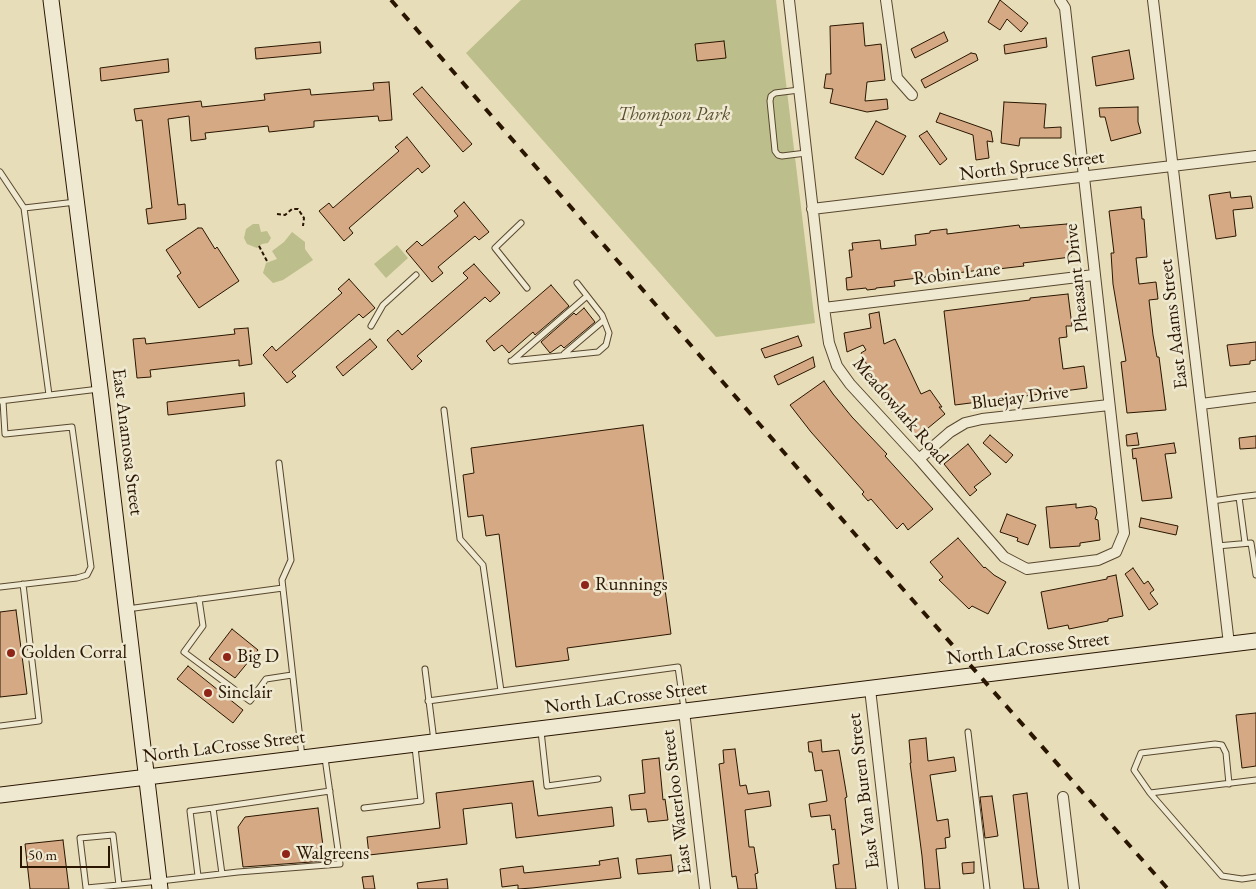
<!DOCTYPE html>
<style>
body{margin:0}
#map{position:relative;width:1256px;height:889px;overflow:hidden;background:#e7ddb9;font-family:"EB Garamond",serif}
canvas{display:block}
.scale{position:absolute;left:20px;top:846px;width:90px;height:22px;box-sizing:border-box;border:2px solid #291500;border-top:0;padding-left:6px;font-size:15px;line-height:18px;white-space:nowrap;color:#291500;-webkit-text-stroke:4px #efe9d2;paint-order:stroke}
</style>
<div id="map">
<canvas width="1256" height="889"></canvas>
<div class="scale">50 m</div>
</div>
<script>
const ctx = document.querySelector('canvas').getContext('2d');
ctx.lineJoin = 'round';
function fill(path, color) {
  ctx.fillStyle = color;
  ctx.fill(path, 'evenodd');
}
function shape(rows) {
  const path = new Path2D();
  for (const r of rows) {
    path.moveTo(r[0], r[1]);
    for (let i = 2; i < r.length; i += 2) path.lineTo(r[i], r[i + 1]);
  }
  return path;
}
function trace(path, color, width, dash) {
  ctx.strokeStyle = color;
  ctx.lineWidth = width;
  ctx.lineCap = dash ? 'butt' : 'round';
  ctx.setLineDash(dash || []);
  ctx.stroke(path);
}
function drawText(font, color, halo, rows, align = 'center') {
  ctx.font = font + ' "EB Garamond",serif';
  ctx.lineWidth = 5;
  ctx.setLineDash([]);
  ctx.textBaseline = 'middle';
  ctx.strokeStyle = halo;
  ctx.fillStyle = color;
  for (const [text, x, y, turn = 0] of rows) {
    ctx.save();
    ctx.translate(x, y);
    ctx.rotate((+turn || 0) * Math.PI / 180);
    ctx.textAlign = isNaN(turn) ? turn : align;
    if (halo) ctx.strokeText(text, 0, 0);
    ctx.fillText(text, 0, 0);
    ctx.restore();
  }
}
fill(shape([
 [521,0,776,0,815,323,716,337,466,53],
 [253,224,259,224,261,232,267,231,271,238,268,243,262,244,257,248,247,244,244,238,246,229],
 [292,232,305,242,305,249,313,260,283,280,273,283,263,273,266,263,277,259,272,251,284,242],
 [397,245,408,258,386,278,374,264]
]), '#bcbf8b');
const building = shape([
 [1000,0,1028,23,1021,32,1007,19,1000,30,988,22,1000,0],
 [863,23,865,46,881,44,885,80,867,82,865,101,887,99,888,109,867,112,830,103,833,89,824,88,826,74,831,74,830,26,863,23],
 [944,32,948,41,915,58,911,49,944,32],
 [1046,38,1047,47,1005,54,1004,45,1046,38],
 [724,41,726,58,697,61,695,44,724,41],
 [320,42,321,53,256,59,255,48,320,42],
 [1129,50,1134,79,1096,86,1092,57,1129,50],
 [971,53,976,54,978,60,925,88,921,80,971,53],
 [168,59,169,72,101,81,100,68,168,59],
 [389,82,392,120,379,121,378,116,314,121,314,127,269,132,268,126,205,133,206,139,191,141,189,116,168,119,178,205,185,204,186,219,148,224,146,209,152,208,142,120,136,121,134,109,201,101,202,107,265,100,264,94,310,89,311,95,374,90,373,83,389,82],
 [422,87,472,144,463,152,413,94,422,87],
 [1004,102,1046,104,1044,128,1061,127,1061,138,1020,138,1019,146,1001,143,1004,102],
 [1138,107,1138,122,1141,133,1111,141,1105,117,1100,117,1099,108,1138,107],
 [940,113,991,131,993,142,987,141,989,158,976,160,973,135,936,122,940,113],
 [876,121,906,136,883,175,855,158,876,121],
 [927,131,947,159,940,165,919,136,927,131],
 [407,137,430,166,422,173,418,168,349,228,353,233,344,241,319,211,329,203,333,208,399,151,395,147,407,137],
 [1230,192,1231,198,1251,196,1253,208,1233,210,1236,236,1216,239,1209,195,1230,192],
 [464,202,489,232,479,240,475,236,438,267,443,273,432,282,406,251,417,241,422,246,458,216,454,211,464,202],
 [1141,207,1142,219,1144,219,1147,257,1136,258,1139,284,1156,282,1158,299,1149,300,1153,335,1157,357,1159,357,1166,410,1127,413,1121,362,1126,361,1113,284,1111,253,1114,253,1109,211,1141,207],
 [1067,224,1071,257,1023,263,1024,266,998,269,998,271,989,272,988,269,894,281,895,286,876,288,876,289,867,290,866,288,847,290,846,278,852,277,849,250,853,250,852,243,880,240,881,249,916,245,915,235,930,233,930,231,947,229,947,234,1019,225,1020,228,1067,224],
 [198,228,202,228,215,249,217,247,239,281,199,308,177,276,181,273,166,250,198,228],
 [474,264,500,293,490,302,485,297,417,356,422,361,412,370,387,340,398,330,402,335,468,278,463,273,474,264],
 [349,279,375,308,363,318,359,314,292,372,296,376,287,383,263,355,272,346,276,351,342,293,338,289,349,279],
 [551,285,569,306,535,335,533,332,509,353,502,345,494,351,486,341,551,285],
 [1068,294,1072,326,1066,326,1067,337,1059,338,1063,369,1084,366,1087,388,955,405,944,311,1030,300,1030,298,1068,294],
 [584,308,595,322,564,348,561,345,550,353,541,342,574,313,576,315,584,308],
 [879,312,884,344,895,339,921,394,930,390,942,407,939,407,945,414,916,438,901,419,899,420,893,413,869,377,872,375,861,353,866,350,863,345,847,352,844,333,871,328,869,314,879,312],
 [248,328,252,364,239,366,239,360,150,370,151,377,137,378,133,339,145,338,146,344,235,334,234,329,248,328],
 [798,336,802,346,765,358,761,349,798,336],
 [370,339,377,347,343,376,336,367,370,339],
 [1256,342,1256,360,1250,361,1250,364,1230,366,1227,345,1256,342],
 [813,357,815,367,778,385,774,376,813,357],
 [824,381,833,394,852,417,887,454,885,456,933,509,908,530,903,523,897,529,871,499,868,501,862,494,864,492,811,432,790,405,824,381],
 [244,393,245,406,168,415,167,402,244,393],
 [643,425,671,634,567,648,569,660,516,667,499,534,486,536,483,515,468,517,463,475,474,473,471,448,643,425],
 [1137,433,1139,445,1127,446,1126,435,1137,433],
 [990,435,1013,455,1006,463,983,443,990,435],
 [1256,436,1256,448,1240,449,1239,438,1256,436],
 [1174,443,1176,453,1165,454,1172,498,1142,501,1136,458,1133,459,1132,449,1174,443],
 [968,444,991,474,974,487,977,490,970,496,944,464,968,444],
 [1076,504,1076,508,1091,506,1096,508,1097,513,1095,519,1098,520,1100,540,1080,543,1080,546,1050,548,1046,507,1076,504],
 [1007,514,1036,525,1028,545,1017,541,1018,538,1000,532,1007,514],
 [1141,518,1178,526,1176,535,1139,527,1141,518],
 [958,538,984,568,985,567,994,575,1006,582,988,614,972,606,969,609,939,580,943,577,930,562,958,538],
 [1133,568,1144,584,1148,581,1154,590,1150,593,1158,604,1149,610,1125,574,1133,568],
 [1116,575,1123,616,1108,619,1108,621,1069,629,1068,625,1048,629,1041,592,1107,579,1107,577,1116,575],
 [16,610,27,694,0,697,0,612,16,610],
 [232,629,258,650,235,678,209,659,232,629],
 [188,666,243,710,233,723,177,679,188,666],
 [1256,713,1256,766,1242,768,1236,715,1256,713],
 [926,738,928,761,954,757,956,771,930,775,937,821,948,819,950,837,945,838,946,848,936,849,940,889,925,889,922,856,910,763,911,763,909,740,926,738],
 [821,740,822,752,839,750,847,797,845,798,856,889,836,889,833,865,839,864,835,829,832,830,830,815,811,817,809,804,827,801,822,770,815,771,812,752,809,752,808,742,821,740],
 [735,749,740,786,746,785,748,794,769,791,771,806,745,810,749,847,754,847,758,873,755,874,757,889,738,889,736,876,732,877,719,764,724,763,723,750,735,749],
 [659,758,663,800,665,799,668,820,648,822,646,809,631,810,629,795,645,793,642,760,659,758],
 [533,781,538,816,612,807,614,826,516,838,512,803,463,809,467,844,369,855,367,837,440,828,436,793,533,781],
 [1027,793,1037,876,1039,889,1024,889,1022,872,1013,795,1027,793],
 [992,796,998,836,985,838,980,797,992,796],
 [318,808,325,861,243,867,238,827,245,817,318,808],
 [63,840,69,889,30,889,25,844,63,840],
 [671,855,673,871,638,874,636,859,671,855],
 [618,858,621,878,532,888,518,889,518,885,502,887,500,869,523,866,524,873,600,865,599,861,618,858],
 [974,862,974,873,963,874,962,863,974,862],
 [373,876,375,889,364,889,362,877,373,876],
 [447,879,448,889,418,889,417,883,447,879]
]);
fill(building, '#d5a983');
trace(building, '#291500', 1);
const lane = shape([
 [799,90,775,93,771,96,770,101,775,151,778,155,782,156,806,153],
 [0,172,24,208],
 [521,223,495,248,527,288],
 [371,326,383,305,416,275],
 [564,354,604,320],
 [511,361,598,352,606,345,609,333,602,315,577,283],
 [512,361,587,296],
 [49,395,24,208,76,202],
 [0,401,99,389],
 [444,410,460,539,483,565,501,691],
 [279,463,291,560,282,580,302,757],
 [1239,497,1256,495],
 [1212,501,1239,497,1245,543],
 [1217,546,1251,543,1256,575],
 [0,587,77,578,87,575,91,567,72,427,5,434,3,401],
 [199,599,203,626,184,652,250,701,266,679,292,675],
 [127,609,283,588],
 [425,669,434,741],
 [428,701,678,667,684,709],
 [0,726,39,721,23,584],
 [541,731,547,786,598,779],
 [968,732,987,889],
 [1229,784,1226,753,1222,745,1215,744,1141,753,1134,770,1150,793,1256,780],
 [1150,793,1222,876,1242,879,1256,877],
 [364,808,421,801,415,747],
 [222,874,213,808,330,791],
 [198,876,190,811,213,808],
 [119,885,113,835,80,838,86,888,119,885,140,883,160,881,238,872,340,864,325,758]
]);
const street = shape([
 [789,0,824,308,829,343,837,366,850,384,919,459,1004,557,1027,569,1098,560,1116,552,1124,533,1065,8,1060,0],
 [886,0,897,78,912,95],
 [1153,0,1229,644],
 [812,209,1256,156],
 [824,308,1094,275],
 [1201,404,1256,397],
 [919,459,950,432,965,423,982,419,1109,405],
 [870,689,893,889],
 [684,711,705,889],
 [1063,797,1074,889]
]);
const secondary = shape([
 [51,0,100,389,160,889],
 [0,795,1256,641]
]);
trace(lane, '#58472e', 7);
trace(street, '#58472e', 12);
trace(secondary, '#291500', 17);
trace(shape([
 [277,214,285,215,292,209,298,209,304,218,303,226],
 [259,246,268,263]
]), '#291500', 2, [4, 2.5]);
trace(lane, '#efe9d2', 5);
trace(street, '#efe9d2', 10);
trace(secondary, '#efe9d2', 15);
trace(shape([
 [391,0,887,571,1168,889]
]), '#291500', 4, [9, 9]);
for (const [x, y, r, color] of [
 [585,585,5,"#8f2418"],
 [11,653,5,"#8f2418"],
 [227,657,5,"#8f2418"],
 [208,693,5,"#8f2418"],
 [286,854,5,"#8f2418"]
]) {
  const dot = new Path2D();
  dot.arc(x, y, r, 0, 2 * Math.PI);
  ctx.fillStyle = color;
  ctx.fill(dot);
  trace(dot, '#efe9d2', 2);
}
drawText('italic 19px', '#5c5031', '#efe9d2', [
 ["Thompson Park",674,115]
]);
drawText('19px', '#291500', '#efe9d2', [
 ["North Spruce Street",1032,166,-7],
 ["Robin Lane",957,274,-7],
 ["Pheasant Drive",1077,278,-96],
 ["East Adams Street",1174,324,-97],
 ["Bluejay Drive",1020,398,-7],
 ["Meadowlark Road",900,411,49],
 ["East Anamosa Street",127,442,83],
 ["North LaCrosse Street",1028,649,-7],
 ["North LaCrosse Street",626,698,-7],
 ["North LaCrosse Street",224,747,-7],
 ["East Van Buren Street",864,791,-97],
 ["East Waterloo Street",677,802,-97]
]);
drawText('19px', '#291500', '#efe9d2', [
 ["Runnings",595,585],
 ["Golden Corral",21,653],
 ["Big D",237,657],
 ["Sinclair",218,693],
 ["Walgreens",296,854]
], 'left');
</script>
